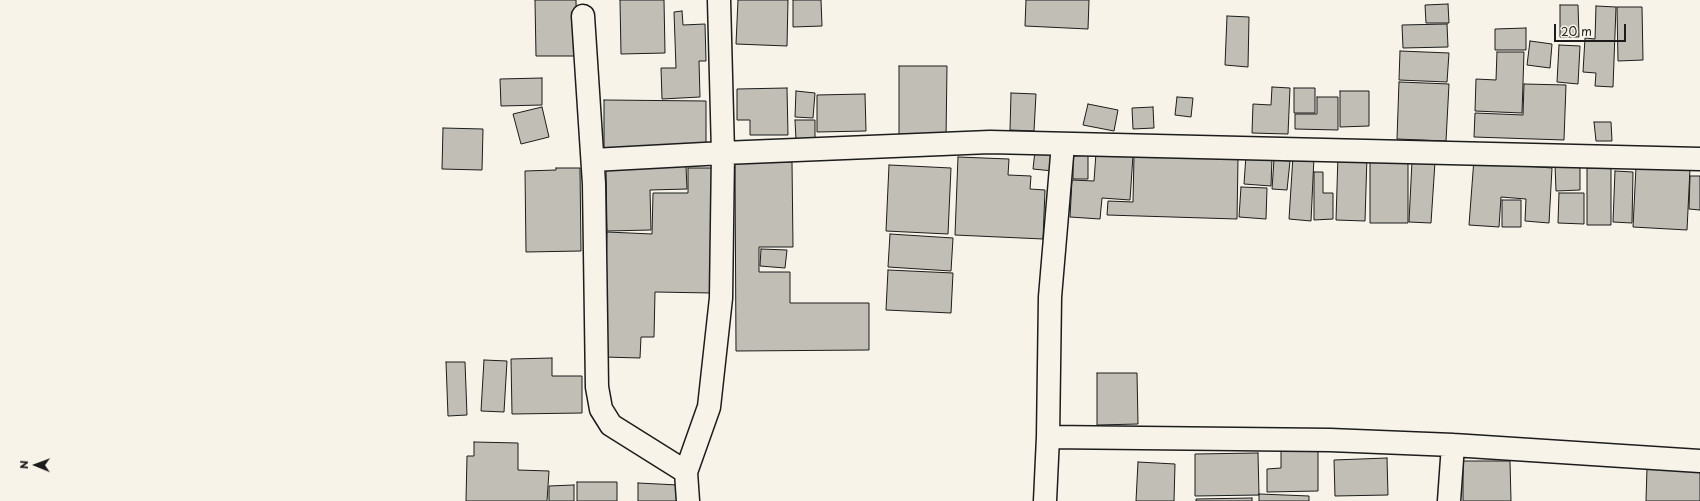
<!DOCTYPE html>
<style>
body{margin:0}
#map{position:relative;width:1700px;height:501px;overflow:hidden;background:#f7f3e8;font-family:"Playpen Sans",sans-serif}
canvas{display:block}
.north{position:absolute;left:16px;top:445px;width:40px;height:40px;-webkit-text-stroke:3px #f7f3e8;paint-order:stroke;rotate:271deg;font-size:11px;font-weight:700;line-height:16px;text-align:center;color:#1c1c1c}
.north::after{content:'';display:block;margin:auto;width:14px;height:18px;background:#1c1c1c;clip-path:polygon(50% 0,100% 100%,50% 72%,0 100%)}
.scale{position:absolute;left:1554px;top:24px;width:72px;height:18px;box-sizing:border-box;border:2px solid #1c1c1c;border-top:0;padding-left:5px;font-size:12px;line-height:14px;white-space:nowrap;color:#1c1c1c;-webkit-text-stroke:3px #f7f3e8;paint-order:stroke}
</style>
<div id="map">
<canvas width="1700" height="501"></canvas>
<div class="north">N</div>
<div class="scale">20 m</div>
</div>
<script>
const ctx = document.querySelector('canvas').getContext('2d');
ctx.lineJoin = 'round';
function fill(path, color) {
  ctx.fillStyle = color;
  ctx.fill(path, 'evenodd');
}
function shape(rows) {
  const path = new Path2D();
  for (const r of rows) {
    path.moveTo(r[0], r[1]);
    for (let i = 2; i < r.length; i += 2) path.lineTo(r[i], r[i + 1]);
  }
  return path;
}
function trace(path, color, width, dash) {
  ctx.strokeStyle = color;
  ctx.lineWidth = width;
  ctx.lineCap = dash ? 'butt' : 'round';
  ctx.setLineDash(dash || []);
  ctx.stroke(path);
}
const building = shape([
 [535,0,576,0,577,56,536,56,535,0],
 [620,0,664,0,665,53,621,54,620,0],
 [738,0,788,0,787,46,736,44,738,0],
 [793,0,821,0,822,26,793,27,793,0],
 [1026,0,1089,0,1088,29,1025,26,1026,0],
 [1448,4,1449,23,1426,23,1425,5,1448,4],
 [1560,5,1578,5,1579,37,1560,37,1560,5],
 [1596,6,1616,7,1613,87,1595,86,1596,73,1583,72,1585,38,1595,39,1596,6],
 [1617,7,1642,7,1643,60,1618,61,1617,7],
 [682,11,683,25,705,24,706,61,699,61,700,97,662,99,661,68,676,68,674,12,682,11],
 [1227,16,1249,17,1248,67,1225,65,1227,16],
 [1447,24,1448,47,1403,48,1402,25,1447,24],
 [1526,28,1526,50,1495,50,1495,29,1526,28],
 [1530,41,1552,44,1550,68,1527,65,1530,41],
 [1559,45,1580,46,1578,84,1557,82,1559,45],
 [1400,51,1449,53,1447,82,1399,80,1400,51],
 [1497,52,1524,52,1522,113,1475,111,1476,79,1496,80,1497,52],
 [899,66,947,66,946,139,899,139,899,66],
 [542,78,542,105,501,106,500,79,542,78],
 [1399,82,1449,84,1446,141,1397,139,1399,82],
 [1524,84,1566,85,1564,140,1474,137,1475,113,1523,115,1524,84],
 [1272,87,1290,88,1288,134,1252,133,1253,104,1271,105,1272,87],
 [787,88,788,135,750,135,750,120,737,120,737,89,787,88],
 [1294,88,1315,88,1315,113,1294,113,1294,88],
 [796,91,815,93,813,118,795,117,796,91],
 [1340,91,1369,91,1369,126,1340,127,1340,91],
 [1011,93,1036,94,1034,131,1010,130,1011,93],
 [865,94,866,131,817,132,817,95,865,94],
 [1177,97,1193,98,1191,117,1175,115,1177,97],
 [1317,97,1338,97,1338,130,1295,129,1295,114,1317,114,1317,97],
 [604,100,706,101,706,149,604,149,604,100],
 [1088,104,1118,110,1114,131,1083,125,1088,104],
 [542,107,549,137,521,144,513,114,542,107],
 [1153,107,1154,128,1133,129,1132,108,1153,107],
 [795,120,815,120,815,140,796,140,795,120],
 [1594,122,1611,122,1612,141,1596,141,1594,122],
 [443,128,483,129,482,170,442,169,443,128],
 [1035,151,1056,154,1053,171,1033,169,1035,151],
 [1073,153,1088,154,1088,179,1073,179,1073,153],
 [1096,153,1133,155,1130,200,1102,198,1100,219,1070,217,1072,180,1094,181,1096,153],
 [1246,155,1272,157,1271,186,1244,184,1246,155],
 [1338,155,1367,156,1365,221,1336,220,1338,155],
 [1134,156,1238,159,1237,219,1107,215,1108,201,1133,202,1134,156],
 [1293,156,1314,157,1311,221,1289,219,1293,156],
 [958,157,1009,159,1008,175,1031,176,1030,189,1045,190,1043,239,955,235,958,157],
 [1474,159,1500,164,1552,168,1549,223,1525,221,1526,199,1501,197,1499,227,1469,225,1474,159],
 [1274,160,1290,161,1287,190,1272,189,1274,160],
 [1370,161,1408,161,1408,223,1370,223,1370,161],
 [1412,161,1435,162,1431,223,1409,222,1412,161],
 [735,162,792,162,793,247,759,247,759,272,790,272,790,303,869,303,869,350,736,351,735,162],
 [1555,164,1580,164,1580,190,1556,191,1555,164],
 [889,165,951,168,948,234,886,231,889,165],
 [686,166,687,189,650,190,651,230,607,231,606,168,686,166],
 [1636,167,1690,169,1687,230,1633,227,1636,167],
 [556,168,580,168,581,251,526,252,525,171,556,170,556,168],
 [688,168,714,168,712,293,655,292,654,337,641,337,640,358,604,357,607,232,652,234,653,193,688,193,688,168],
 [1587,168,1611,168,1611,225,1587,225,1587,168],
 [1615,171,1633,172,1632,223,1613,222,1615,171],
 [1314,172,1323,172,1323,193,1333,193,1333,219,1314,220,1314,172],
 [1690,176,1700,176,1700,210,1689,209,1690,176],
 [1241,187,1267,188,1266,219,1239,217,1241,187],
 [1559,193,1584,193,1584,224,1558,223,1559,193],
 [1502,200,1521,200,1521,227,1502,227,1502,200],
 [890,234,953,238,951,271,888,267,890,234],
 [761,249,787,250,785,268,760,266,761,249],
 [888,270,953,273,951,313,886,310,888,270],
 [552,358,552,376,582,376,582,413,512,414,511,359,552,358],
 [484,360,507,361,504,412,481,411,484,360],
 [446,362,465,362,467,415,448,416,446,362],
 [1097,373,1137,373,1138,424,1097,425,1097,373],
 [474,442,518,443,518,470,549,471,547,501,466,501,467,456,474,456,474,442],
 [1281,447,1318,447,1318,491,1267,492,1267,469,1281,468,1281,447],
 [1258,453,1259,495,1195,496,1195,454,1258,453],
 [1387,458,1388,495,1335,496,1334,460,1387,458],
 [1463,461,1510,461,1511,501,1463,501,1463,461],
 [1138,462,1175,464,1174,501,1136,501,1138,462],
 [1647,468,1700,470,1700,501,1646,501,1647,468],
 [577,482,617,482,617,501,577,501,577,482],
 [638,483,678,485,677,501,638,501,638,483],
 [574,485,574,501,549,501,549,486,574,485],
 [1259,494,1309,496,1309,501,1259,501,1259,494],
 [1252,498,1252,501,1196,501,1196,499,1252,498]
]);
fill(building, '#c0beb5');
trace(building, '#1c1c1c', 1);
const street = shape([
 [583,16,594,184,597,387,601,409,611,425,686,472],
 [593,160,723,153,990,142,1700,159],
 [1048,437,1050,297,1063,144],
 [688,501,686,472,709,407,721,298,723,153,719,0],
 [1045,501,1048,437,1330,440,1453,445,1700,461],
 [1449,501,1453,445]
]);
trace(street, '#1c1c1c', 25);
trace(street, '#f7f3e8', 22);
</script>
